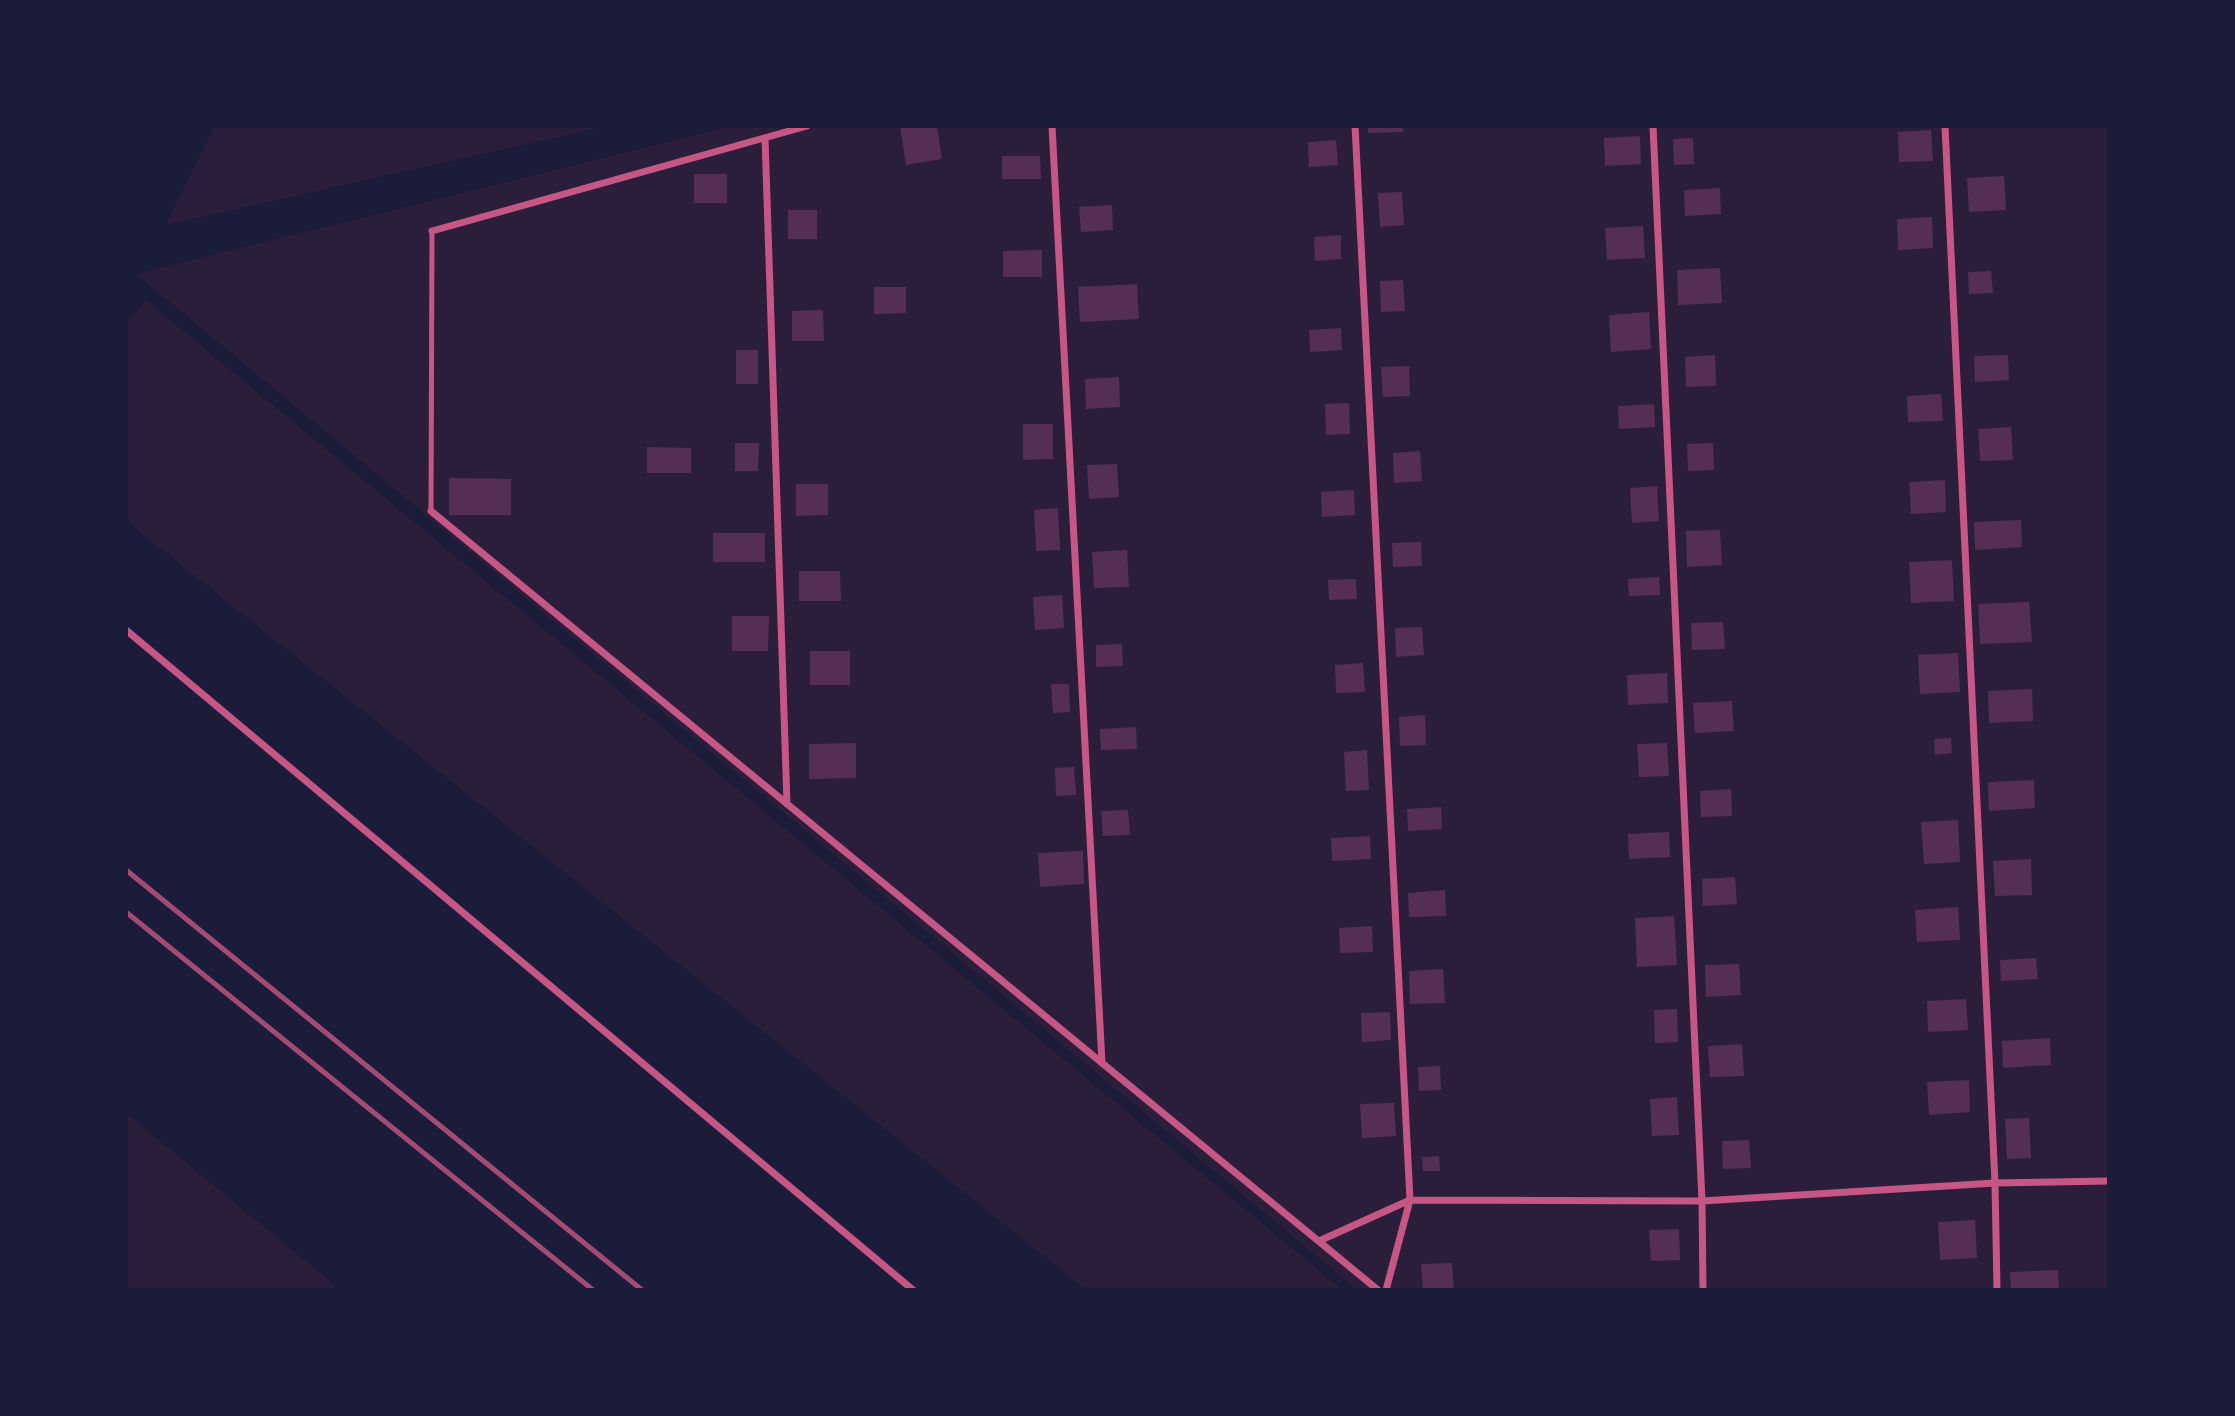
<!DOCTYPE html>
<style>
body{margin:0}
#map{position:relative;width:2235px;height:1416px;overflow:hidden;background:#1b1b3a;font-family:"IBM Plex Sans",sans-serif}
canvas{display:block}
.frame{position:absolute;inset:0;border:128px solid #1b1b3a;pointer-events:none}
</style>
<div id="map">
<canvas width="2235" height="1416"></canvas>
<div class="frame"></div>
</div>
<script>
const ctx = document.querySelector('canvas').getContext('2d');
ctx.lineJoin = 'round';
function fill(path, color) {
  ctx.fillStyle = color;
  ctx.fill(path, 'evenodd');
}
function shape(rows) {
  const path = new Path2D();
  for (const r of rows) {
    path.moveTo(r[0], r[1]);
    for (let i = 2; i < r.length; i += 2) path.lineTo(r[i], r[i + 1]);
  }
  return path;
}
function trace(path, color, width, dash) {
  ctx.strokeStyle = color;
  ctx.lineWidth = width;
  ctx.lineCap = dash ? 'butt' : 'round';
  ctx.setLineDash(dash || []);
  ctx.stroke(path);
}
fill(shape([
 [214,126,607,126,166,225],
 [732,126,2109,126,2109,1290,1357,1290,136,274],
 [146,300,1343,1290,1086,1290,126,521,126,322],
 [126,1113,341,1290,126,1290]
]), '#2a1e3b');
fill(shape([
 [900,126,937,126,942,159,906,165],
 [1368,126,1403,126,1403,132,1368,133],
 [1931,130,1933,161,1899,162,1898,132],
 [1640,136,1641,164,1605,166,1604,138],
 [1693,138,1694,164,1674,165,1673,139],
 [1336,140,1338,165,1309,167,1308,142],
 [1002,156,1040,156,1041,179,1002,179],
 [694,174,727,174,727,203,694,203],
 [2004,176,2006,210,1969,212,1967,178],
 [1720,188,1721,214,1685,216,1684,190],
 [1402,192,1404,225,1380,227,1378,193],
 [1112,205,1113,230,1081,232,1079,207],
 [788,210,817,210,817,239,788,239],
 [1932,217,1933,248,1898,250,1897,219],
 [1643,226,1645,258,1607,260,1605,228],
 [1341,235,1341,259,1315,261,1314,237],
 [1042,250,1042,277,1003,277,1003,251],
 [1720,268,1722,303,1678,305,1677,270],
 [1991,271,1993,293,1969,294,1968,272],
 [1403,280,1405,311,1381,312,1380,281],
 [1137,284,1139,319,1080,322,1078,287],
 [874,287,906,287,906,313,874,314],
 [823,310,824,341,792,341,792,311],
 [1649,312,1651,349,1611,352,1609,315],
 [1341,328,1342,350,1310,352,1309,330],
 [736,350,758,350,758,384,736,384],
 [1715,355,1716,386,1686,387,1685,357],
 [2008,355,2009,380,1975,382,1974,356],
 [1409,366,1410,396,1383,397,1381,367],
 [1119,377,1120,407,1086,409,1085,379],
 [1941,394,1943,421,1908,422,1907,396],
 [1349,403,1350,434,1326,435,1325,404],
 [1654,404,1655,427,1619,429,1618,406],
 [1023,424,1053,424,1053,459,1023,460],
 [2011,427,2013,460,1980,461,1978,429],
 [735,443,759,443,758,471,735,471],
 [1713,443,1714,470,1688,471,1687,444],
 [647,447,691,448,691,473,647,473],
 [1420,451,1422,481,1394,483,1393,453],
 [1117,464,1119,497,1089,499,1087,465],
 [449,478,511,479,511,515,449,515],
 [1945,480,1946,512,1911,514,1909,482],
 [796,484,828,484,828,515,796,516],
 [1657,486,1659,521,1632,523,1630,488],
 [1354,490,1355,515,1322,517,1321,492],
 [1058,508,1060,550,1036,551,1034,510],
 [2021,520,2022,547,1975,550,1974,522],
 [1720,530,1722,565,1687,567,1686,531],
 [713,533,765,533,765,562,713,562],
 [1421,542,1422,566,1393,567,1392,543],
 [1127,550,1129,587,1094,588,1092,552],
 [1952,560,1954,601,1911,603,1909,562],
 [799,571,840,571,841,601,799,601],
 [1659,577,1660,595,1629,596,1628,579],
 [1356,579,1357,599,1329,600,1328,580],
 [1062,595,1064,628,1035,630,1033,597],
 [2029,602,2032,642,1980,644,1978,604],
 [732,616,769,616,768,651,732,651],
 [1723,622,1725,649,1692,650,1691,623],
 [1422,627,1424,655,1396,657,1395,628],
 [1122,644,1123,666,1096,667,1096,645],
 [810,651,850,651,850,685,810,685],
 [1958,653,1960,692,1920,694,1918,655],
 [1363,663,1365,692,1336,693,1335,665],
 [1667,673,1668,703,1628,705,1627,675],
 [1051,684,1069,684,1070,712,1053,713],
 [2032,689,2033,721,1989,723,1988,691],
 [1732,701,1734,731,1695,733,1693,703],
 [1425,715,1426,745,1400,746,1399,717],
 [1136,727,1137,749,1101,750,1100,729],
 [1951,738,1952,753,1935,755,1934,739],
 [856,743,856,778,809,779,809,744],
 [1667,743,1669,776,1639,777,1637,744],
 [1367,750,1369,790,1346,791,1344,752],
 [1074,767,1076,795,1056,796,1055,768],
 [2034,780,2035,808,1989,811,1988,782],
 [1731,789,1732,816,1701,817,1700,791],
 [1441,807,1442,829,1408,831,1407,809],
 [1128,810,1130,835,1103,836,1101,811],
 [1958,820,1960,862,1924,864,1921,822],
 [1669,832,1670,857,1629,859,1628,834],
 [1370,836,1371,859,1332,861,1331,838],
 [1083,851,1084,884,1040,887,1038,853],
 [2031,859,2032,895,1995,896,1993,861],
 [1735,877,1737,904,1703,906,1702,879],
 [1445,890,1446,916,1409,917,1408,893],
 [1958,907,1960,940,1917,942,1915,910],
 [1674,916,1677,965,1637,967,1635,918],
 [1372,926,1373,952,1340,953,1339,928],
 [2036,958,2038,979,2001,981,2000,960],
 [1739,964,1741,995,1706,997,1705,965],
 [1443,969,1445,1003,1410,1004,1409,971],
 [1966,999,1968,1030,1928,1032,1927,1001],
 [1677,1009,1678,1042,1655,1043,1654,1010],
 [1390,1012,1391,1040,1362,1042,1361,1013],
 [2050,1038,2051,1065,2003,1068,2002,1041],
 [1742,1044,1744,1076,1710,1077,1708,1046],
 [1440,1066,1441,1090,1419,1091,1418,1067],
 [1969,1080,1970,1112,1929,1115,1927,1082],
 [1677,1097,1679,1135,1652,1136,1650,1099],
 [1394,1103,1396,1136,1362,1138,1360,1104],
 [2029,1118,2031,1158,2007,1159,2005,1119],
 [1749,1140,1751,1168,1723,1169,1722,1141],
 [1439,1156,1440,1171,1423,1171,1422,1157],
 [1975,1220,1977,1258,1940,1260,1938,1222],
 [1679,1229,1680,1260,1651,1261,1649,1230],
 [1452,1263,1454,1290,1423,1290,1421,1264],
 [2058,1270,2059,1290,2011,1290,2010,1272]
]), '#542f53');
trace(shape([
 [431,511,432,231]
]), '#c65784', 5);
trace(shape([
 [1052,126,1102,1063],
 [1355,126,1410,1200,1386,1290],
 [1653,126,1702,1201,1703,1290],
 [1945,126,1995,1183,1997,1290],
 [765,138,787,804],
 [432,231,807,126],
 [431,511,1378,1290],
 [126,630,913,1290],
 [1319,1241,1410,1200,1702,1201,1995,1183,2109,1181]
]), '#c65784', 7);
trace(shape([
 [126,870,642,1290],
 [126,912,593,1290]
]), '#a44b75', 5);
</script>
